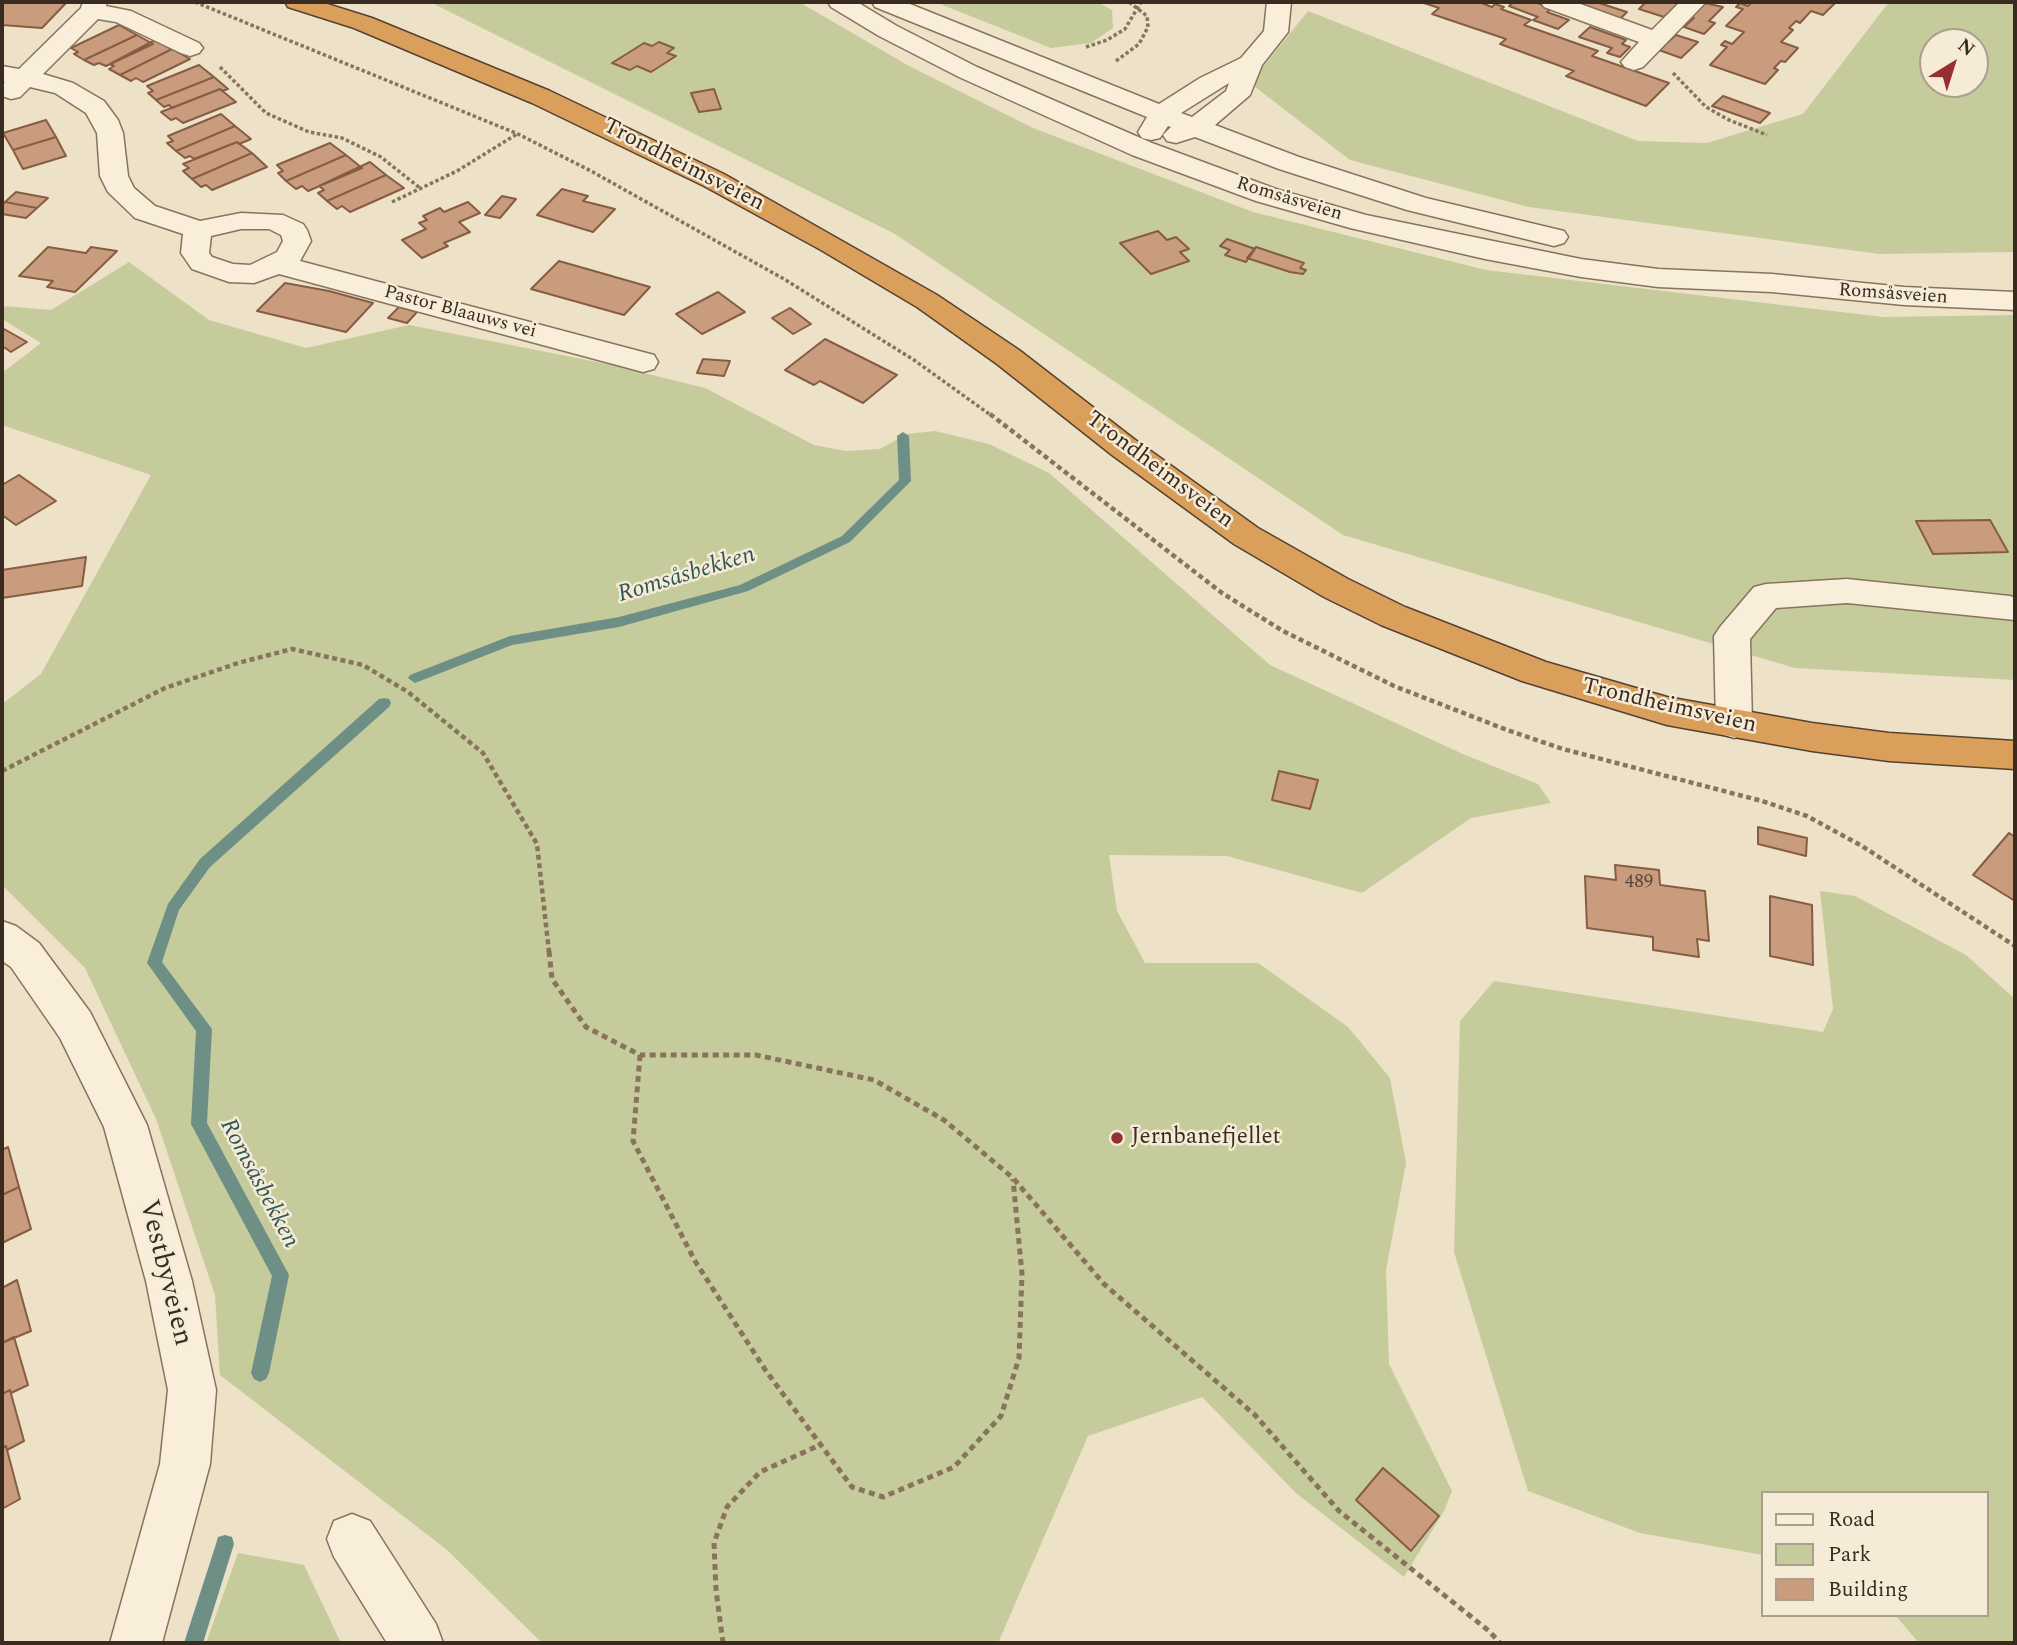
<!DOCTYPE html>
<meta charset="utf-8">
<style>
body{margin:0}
#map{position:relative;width:2017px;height:1645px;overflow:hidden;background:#ede1c7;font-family:Spectral,serif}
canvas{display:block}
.frame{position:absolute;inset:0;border:4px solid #392b20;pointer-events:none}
.legend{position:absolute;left:1761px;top:1491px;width:228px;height:126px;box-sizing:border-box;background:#f5ebd6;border:2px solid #aa9e8d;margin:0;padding:9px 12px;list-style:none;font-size:21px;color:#392b20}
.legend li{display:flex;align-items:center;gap:14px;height:35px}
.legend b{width:35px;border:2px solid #aa9e8d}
.north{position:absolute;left:1919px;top:28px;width:70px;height:70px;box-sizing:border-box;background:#f5ebd6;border:2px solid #aa9e8d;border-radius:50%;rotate:38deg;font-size:19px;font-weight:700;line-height:28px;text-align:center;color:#392b20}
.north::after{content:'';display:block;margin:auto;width:24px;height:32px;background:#952f31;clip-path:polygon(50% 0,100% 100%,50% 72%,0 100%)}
</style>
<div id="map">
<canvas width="2017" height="1645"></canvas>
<div class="frame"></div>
<ul class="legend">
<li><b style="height:9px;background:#f8eeda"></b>Road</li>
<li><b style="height:19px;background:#c6cb9b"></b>Park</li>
<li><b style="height:19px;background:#ca9c7e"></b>Building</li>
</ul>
<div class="north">N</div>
</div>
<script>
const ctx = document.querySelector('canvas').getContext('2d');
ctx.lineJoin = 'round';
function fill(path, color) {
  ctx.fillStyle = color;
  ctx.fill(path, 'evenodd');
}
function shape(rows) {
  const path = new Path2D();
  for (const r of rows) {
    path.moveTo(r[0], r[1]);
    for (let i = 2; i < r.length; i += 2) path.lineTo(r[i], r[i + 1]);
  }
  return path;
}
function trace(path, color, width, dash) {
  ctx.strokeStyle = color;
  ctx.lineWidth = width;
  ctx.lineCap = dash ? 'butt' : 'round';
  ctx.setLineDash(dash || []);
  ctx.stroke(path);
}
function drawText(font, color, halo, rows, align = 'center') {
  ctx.font = font + ' Spectral,serif';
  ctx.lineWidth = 5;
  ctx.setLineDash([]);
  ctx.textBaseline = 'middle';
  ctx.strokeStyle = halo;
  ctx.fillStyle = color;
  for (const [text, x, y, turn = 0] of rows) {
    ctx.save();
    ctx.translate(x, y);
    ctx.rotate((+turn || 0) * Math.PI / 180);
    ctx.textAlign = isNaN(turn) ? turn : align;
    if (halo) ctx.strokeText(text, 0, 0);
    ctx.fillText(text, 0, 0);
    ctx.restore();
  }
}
fill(shape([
 [430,2,799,2,909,66,1033,128,1253,212,1486,270,1883,317,2015,315,2015,680,1795,668,1343,535,895,234],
 [935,2,1097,2,1112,10,1113,28,1091,43,1051,48],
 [1889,2,2015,2,2015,252,1879,254,1529,207,1350,160,1250,83,1308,11,1638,141,1707,143,1803,114],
 [1933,42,1975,42,1975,84,1933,84],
 [129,262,209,320,306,348,409,325,607,364,705,388,814,445,846,451,880,449,907,434,935,431,989,444,1049,473,1270,665,1465,755,1538,784,1551,803,1471,818,1362,893,1227,856,1109,855,1117,911,1145,963,1258,963,1348,1027,1390,1078,1406,1163,1386,1270,1389,1364,1452,1491,1444,1511,1404,1577,1296,1493,1202,1397,1088,1436,998,1643,542,1643,446,1549,220,1375,215,1295,156,1119,85,968,2,885,2,704,41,674,151,475,2,425,2,373,41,343,2,319,2,306,51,310],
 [1820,891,1855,896,1966,955,2015,999,2015,1643,1919,1643,1895,1615,1987,1615,1987,1493,1763,1493,1763,1555,1640,1533,1528,1491,1454,1252,1460,1021,1494,981,1823,1032,1833,1009],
 [238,1553,304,1565,341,1643,206,1643]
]), '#c6cb9b');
fill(shape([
 [903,432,909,436,911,481,850,542,748,591,619,627,512,645,415,683,408,678,410,675,510,636,619,617,740,585,842,536,899,480,897,436,903,432],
 [384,698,389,699,391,703,389,707,210,867,179,910,162,962,212,1029,207,1123,289,1275,269,1373,266,1379,260,1382,254,1379,251,1373,272,1276,191,1124,196,1031,147,963,168,904,200,859,379,699,384,698],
 [225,1535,232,1537,234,1544,203,1643,184,1643,216,1544,218,1537,225,1535]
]), '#6e8f86');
const building = shape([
 [2,2,67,2,42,28,2,25,2,2],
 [1421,2,1479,2,1492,7,1495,4,1504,7,1501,9,1531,20,1524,25,1598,51,1592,56,1669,83,1646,106,1566,76,1574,71,1500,44,1506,39,1432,14,1439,8,1421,2],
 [1514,2,1534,2,1552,8,1547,12,1569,20,1558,29,1533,20,1538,17,1509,6,1514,2],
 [1566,2,1596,2,1627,12,1617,22,1566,2],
 [1646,2,1680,2,1664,17,1639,9,1646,2],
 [1700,2,1723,7,1709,21,1715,23,1704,34,1684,27,1694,18,1686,15,1700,2],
 [1752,2,1836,2,1823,15,1811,11,1800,23,1796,21,1789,28,1793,30,1781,42,1798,48,1785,62,1781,61,1774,68,1778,70,1765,84,1710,65,1727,47,1721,45,1725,41,1732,44,1744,32,1726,26,1743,9,1736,7,1740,3,1748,6,1752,2],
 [119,25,137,35,84,60,74,54,78,52,71,48,119,25],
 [1590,27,1626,40,1622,44,1630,47,1620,57,1607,53,1612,48,1579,37,1590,27],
 [137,35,153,44,106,66,99,63,94,65,84,60,137,35],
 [1676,35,1698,42,1681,58,1659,50,1676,35],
 [155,40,172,49,120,75,109,69,114,66,110,64,155,40],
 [659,42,674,48,667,53,676,56,651,72,637,66,630,70,612,63,644,43,652,46,659,42],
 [172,49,190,59,143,82,136,78,131,81,120,75,172,49],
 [199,65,214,77,156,100,148,93,153,91,147,86,199,65],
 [214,77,228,89,222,91,220,89,172,108,169,105,164,107,156,100,214,77],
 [220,89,236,102,183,123,176,118,171,120,161,112,220,89],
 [714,89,721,109,699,112,691,93,714,89],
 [1723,96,1770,113,1760,123,1712,106,1723,96],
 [221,114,235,126,176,151,167,143,173,141,168,136,221,114],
 [46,120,56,137,13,150,3,133,46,120],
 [235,126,251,139,239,144,237,142,194,159,190,156,185,158,176,151,235,126],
 [56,137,66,156,23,169,13,150,56,137],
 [237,142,252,153,192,179,183,171,189,168,183,164,237,142],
 [330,143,346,155,286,181,278,173,283,171,277,165,330,143],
 [252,153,267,167,212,190,206,185,201,187,192,179,252,153],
 [346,155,362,168,308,191,302,186,296,189,286,181,346,155],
 [370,162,386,175,327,201,318,193,324,190,319,186,370,162],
 [386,175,404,188,350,212,342,206,337,209,327,201,386,175],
 [562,189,588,196,583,201,615,209,593,232,537,215,562,189],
 [16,192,48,198,37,208,5,202,16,192],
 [502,196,516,199,500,218,485,215,502,196],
 [5,202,37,208,26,218,2,214,2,205,5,202],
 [468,202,480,213,459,222,470,232,444,243,448,246,422,258,402,240,426,229,419,223,427,220,423,216,440,208,444,212,468,202],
 [1158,231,1167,240,1176,237,1189,249,1180,252,1189,261,1151,274,1120,243,1158,231],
 [1227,239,1255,249,1246,262,1225,255,1230,250,1220,246,1227,239],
 [48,247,86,253,91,247,117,251,75,292,47,287,53,281,19,276,48,247],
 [1256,247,1304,263,1300,268,1306,270,1303,274,1290,272,1247,258,1256,247],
 [559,261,650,287,624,315,531,289,559,261],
 [285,283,329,291,373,303,346,332,257,311,285,283],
 [718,292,745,312,702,334,676,314,718,292],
 [399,307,417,312,407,323,388,318,399,307],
 [790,308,811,324,793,334,772,318,790,308],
 [4,329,27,342,11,352,2,346,2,330,4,329],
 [825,339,897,375,863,403,820,381,814,385,785,370,825,339],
 [703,359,730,361,724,376,697,373,703,359],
 [19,475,56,501,16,525,2,515,2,485,19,475],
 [1990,520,2008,552,1933,554,1916,521,1990,520],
 [86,557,82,586,2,598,2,570,86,557],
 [1279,771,1318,780,1310,809,1272,800,1279,771],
 [1758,827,1807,838,1806,856,1758,844,1758,827],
 [2009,833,2015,837,2015,901,1973,875,2009,833],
 [1615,865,1659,870,1660,885,1705,891,1709,941,1697,939,1699,957,1653,950,1653,937,1587,928,1585,876,1616,880,1615,865],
 [1770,896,1812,905,1813,965,1770,956,1770,896],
 [8,1147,19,1187,2,1195,2,1150,8,1147],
 [19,1187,31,1229,2,1243,2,1195,19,1187],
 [17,1280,31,1331,2,1343,2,1288,17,1280],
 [14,1337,28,1385,11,1393,10,1390,2,1394,2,1343,14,1337],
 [10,1390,24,1441,7,1450,6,1446,2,1448,2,1394,10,1390],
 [6,1446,20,1499,2,1509,2,1448,6,1446],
 [1383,1468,1439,1516,1411,1551,1356,1500,1383,1468]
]);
fill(building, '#ca9c7e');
trace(building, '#865d43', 2);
const minor = shape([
 [83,2,107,2,106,6,131,11,199,43,203,48,199,53,190,56,181,53,116,22,98,19,43,74,73,83,104,101,118,120,123,133,128,176,134,188,155,206,200,221,241,213,283,215,303,224,307,230,311,241,300,261,654,355,658,362,654,369,643,372,279,274,254,283,229,282,192,269,181,253,183,234,135,218,108,192,100,176,97,133,86,113,55,93,30,87,20,97,11,99,2,96,2,86,5,82,2,82,2,66,19,69,81,8,83,2],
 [241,229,269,229,281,235,283,241,277,252,250,265,233,264,212,257,209,253,211,236,241,229],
 [828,2,857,2,897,26,977,67,1152,143,1276,189,1366,215,1581,259,1658,269,1772,274,1904,287,2015,292,2015,310,1904,305,1772,292,1658,287,1581,277,1485,259,1350,228,1256,201,1132,155,959,77,879,36,831,7,828,2],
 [872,2,905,2,1159,104,1200,78,1241,58,1264,31,1267,2,1291,2,1288,32,1262,65,1250,95,1215,125,1299,157,1426,198,1564,231,1568,237,1564,243,1554,246,1407,210,1279,169,1195,137,1176,143,1167,141,1163,135,1171,127,1168,126,1160,138,1151,140,1142,138,1138,132,1147,117,875,7,872,2],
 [1229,83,1226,91,1192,117,1181,113,1229,83],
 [1541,2,1575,2,1652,30,1680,2,1706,2,1643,67,1634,70,1625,67,1621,62,1639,42,1544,7,1541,2],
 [1847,579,2010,596,2015,598,2015,620,1847,603,1776,608,1750,639,1752,724,1747,734,1734,738,1721,734,1716,724,1714,636,1720,627,1754,587,1766,584,1847,579],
 [2,921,16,926,39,943,90,1012,147,1125,192,1281,216,1390,210,1464,162,1643,110,1643,160,1464,168,1390,146,1281,104,1127,60,1038,11,967,2,961,2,921],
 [352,1514,370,1521,436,1624,443,1643,387,1643,334,1557,327,1539,334,1521,352,1514]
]);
const highway = shape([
 [285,2,321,2,372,18,550,91,724,174,937,295,1019,350,1134,439,1258,528,1348,579,1405,607,1546,662,1667,697,1812,723,1889,733,2015,741,2015,769,1889,761,1812,751,1667,725,1522,681,1381,625,1324,597,1234,544,1112,455,997,364,917,307,821,250,704,186,532,103,354,28,288,7,285,2]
]);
trace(minor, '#88735d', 3);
trace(highway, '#564131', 3);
trace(shape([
 [195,2,518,134,591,171,784,279,914,360,992,416],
 [1086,47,1107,40,1125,29,1141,2],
 [1116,61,1139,44,1148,27,1147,16,1129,2],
 [220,67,266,113,309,132,342,138,381,157,420,188],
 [1673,73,1706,107,1729,120,1767,135],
 [392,202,457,171,517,134]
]), '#88735d', 3.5, [3.5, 2.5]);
trace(shape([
 [990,414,1222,593,1283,631,1394,686,1507,730,1563,749,1762,801,1807,816,1862,846,2015,946],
 [2,771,165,688,238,663,292,649,363,665,408,692,483,753,537,844,549,952]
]), '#88735d', 4.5, [5, 3.5]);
trace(shape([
 [549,951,552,979,586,1027,640,1055,756,1055,874,1080,944,1120,1013,1178,1104,1284,1255,1415,1339,1511,1489,1631,1500,1643],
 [640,1055,633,1141,695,1261,766,1371,852,1487,883,1497,954,1467,1001,1416,1019,1358,1022,1274,1013,1179],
 [723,1643,716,1590,714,1543,727,1507,760,1472,820,1445]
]), '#88735d', 5, [6, 4.5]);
fill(minor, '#f8eeda');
fill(highway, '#d99f5b');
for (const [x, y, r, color] of [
 [1117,1138,7,"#952f31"]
]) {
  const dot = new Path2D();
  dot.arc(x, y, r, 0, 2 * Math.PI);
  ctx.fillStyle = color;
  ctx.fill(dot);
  trace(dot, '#f5ebd6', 2.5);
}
drawText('19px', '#392b20', '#f5ebd6', [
 ["Romsåsveien",1289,200,17],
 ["Romsåsveien",1893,295,4],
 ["Pastor Blaauws vei",460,313,15]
]);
drawText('19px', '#5d4738', null, [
 ["489",1639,883]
]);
drawText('23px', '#392b20', '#f5ebd6', [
 ["Trondheimsveien",683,166,27],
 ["Trondheimsveien",1159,471,37],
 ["Trondheimsveien",1669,707,13]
]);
drawText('23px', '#392b20', '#f5ebd6', [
 ["Jernbanefjellet",1131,1138]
], 'left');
drawText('italic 24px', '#305855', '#f5ebd6', [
 ["Romsåsbekken",687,576,-17],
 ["Romsåsbekken",258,1184,62]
]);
drawText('28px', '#392b20', '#f5ebd6', [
 ["Vestbyveien",164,1273,76]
]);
</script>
